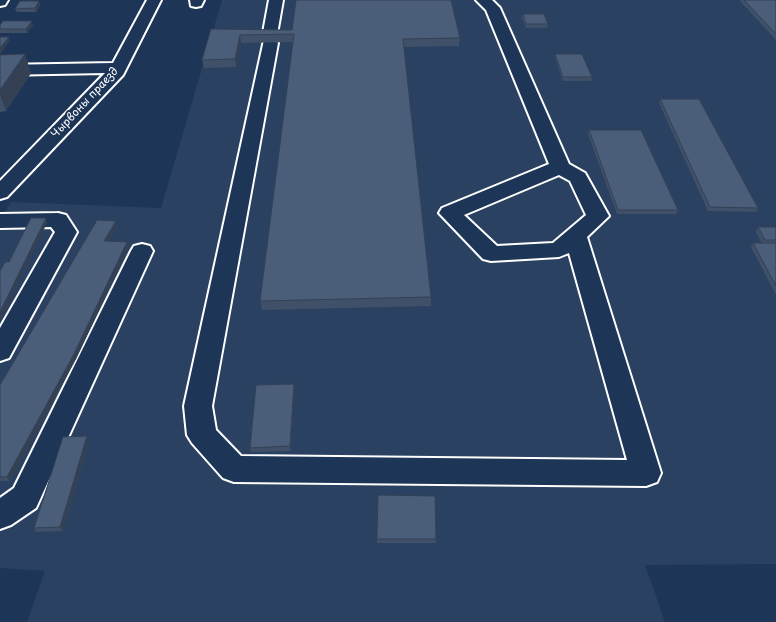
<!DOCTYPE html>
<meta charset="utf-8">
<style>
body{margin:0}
canvas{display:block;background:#1d3557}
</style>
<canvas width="776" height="622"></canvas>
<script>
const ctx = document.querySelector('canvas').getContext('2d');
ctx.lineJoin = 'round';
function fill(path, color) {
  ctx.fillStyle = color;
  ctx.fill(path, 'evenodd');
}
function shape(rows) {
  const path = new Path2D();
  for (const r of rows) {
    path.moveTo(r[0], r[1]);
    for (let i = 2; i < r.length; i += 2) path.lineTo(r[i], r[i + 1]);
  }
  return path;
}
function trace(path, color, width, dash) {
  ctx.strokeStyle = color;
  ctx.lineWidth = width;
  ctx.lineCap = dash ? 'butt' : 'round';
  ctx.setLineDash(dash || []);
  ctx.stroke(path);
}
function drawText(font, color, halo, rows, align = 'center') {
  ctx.font = font + ' "Playpen Sans",sans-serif';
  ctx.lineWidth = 4;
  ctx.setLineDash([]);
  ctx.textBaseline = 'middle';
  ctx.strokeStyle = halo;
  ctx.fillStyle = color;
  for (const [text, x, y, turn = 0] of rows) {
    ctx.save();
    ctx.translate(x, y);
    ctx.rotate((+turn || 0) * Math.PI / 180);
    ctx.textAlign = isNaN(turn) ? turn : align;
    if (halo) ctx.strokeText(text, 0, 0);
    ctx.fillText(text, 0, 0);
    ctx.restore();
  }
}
fill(shape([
 [222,0,776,0,776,564,645,565,665,622,27,622,45,571,0,568,0,221,11,202,161,208]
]), '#2a4161');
const minor = shape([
 [0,0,8,0,5,5,0,6,0,0],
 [147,0,161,0,123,75,7,197,0,199,0,181,105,73,0,75,0,65,113,63,147,0],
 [190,0,204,0,201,6,196,7,191,6,190,0],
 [269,0,283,0,276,40,278,43,212,406,216,430,241,456,627,460,569,253,559,257,491,261,483,259,439,213,442,208,549,164,486,10,476,0,492,0,500,8,569,164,585,173,609,216,587,237,661,473,657,482,646,486,234,482,223,478,192,443,187,435,184,406,264,40,262,38,269,0],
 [559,175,570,181,586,215,553,243,497,246,464,215,559,175],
 [58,213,66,215,77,232,9,358,0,361,0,328,55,232,51,227,0,228,0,214,58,213],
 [142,244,150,246,153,251,36,508,11,525,0,529,0,498,14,488,131,251,134,246,142,244]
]);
trace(minor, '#fff', 4);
fill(minor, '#1d3557');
fill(shape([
 [741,0,776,0,776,40,740,1],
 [39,1,40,5,36,12,17,12,15,9],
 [523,14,548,24,547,28,526,28,522,18],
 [0,25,33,25,27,33,0,33],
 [211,29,460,38,459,46,404,47,431,297,431,306,262,310,260,301,293,42,241,43,236,67,204,68,202,60],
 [555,54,592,77,591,81,563,81,555,58],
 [0,55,31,73,6,111,0,112],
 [660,99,758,208,756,212,708,211,659,103],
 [589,130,678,210,676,214,617,214,588,134],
 [117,226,108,242,127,242,129,247,76,359,10,481,0,481,0,385],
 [758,227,776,227,776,295,751,247,753,243,762,243,756,232],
 [294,384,294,389,291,451,251,452,250,448],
 [87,436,89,441,63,531,36,532,34,528],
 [378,495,436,539,436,543,377,543]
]), '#405068');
fill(shape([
 [39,1,40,5,36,12,35,8],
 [32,21,33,25,27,33,26,29],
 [240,35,241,43,236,67,235,59],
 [9,37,10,41,0,54,0,48],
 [25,54,31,73,6,111,0,95,0,90],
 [46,218,47,223,0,321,0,312],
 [116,221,117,226,106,246,104,241],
 [127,242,129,247,76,359,10,481,7,477],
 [294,384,294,389,291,451,290,446],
 [87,436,89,441,63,531,60,527]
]), '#344155');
const building = shape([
 [296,0,451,0,460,38,403,39,431,297,260,301,294,34,240,35,235,59,202,60,211,29,292,30,296,0],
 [744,0,776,0,776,34,744,0],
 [20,1,39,1,35,8,15,9,20,1],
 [523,14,544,14,548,24,526,24,523,14],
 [3,21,32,21,26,29,0,29,0,25,3,21],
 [0,37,9,37,0,48,0,37],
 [25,54,0,90,0,55,25,54],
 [555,54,582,54,592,77,563,77,555,54],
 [660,99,699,99,758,208,710,207,660,99],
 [589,130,641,130,678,210,618,210,589,130],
 [31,218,46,218,0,312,0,271,5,262,9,262,31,218],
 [97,220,116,221,104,241,127,242,74,354,7,477,0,477,0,385,97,220],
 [758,227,776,227,776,240,765,240,758,227],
 [753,243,776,243,776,286,753,243],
 [294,384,290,446,250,448,256,385,294,384],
 [87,436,60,527,34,528,63,437,87,436],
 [378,495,435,496,436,539,377,539,378,495]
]);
fill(building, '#4a5d79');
trace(building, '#344155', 1);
drawText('11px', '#fff', '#1d3557', [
 ["Чырвоны праезд",85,103,-47]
]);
</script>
